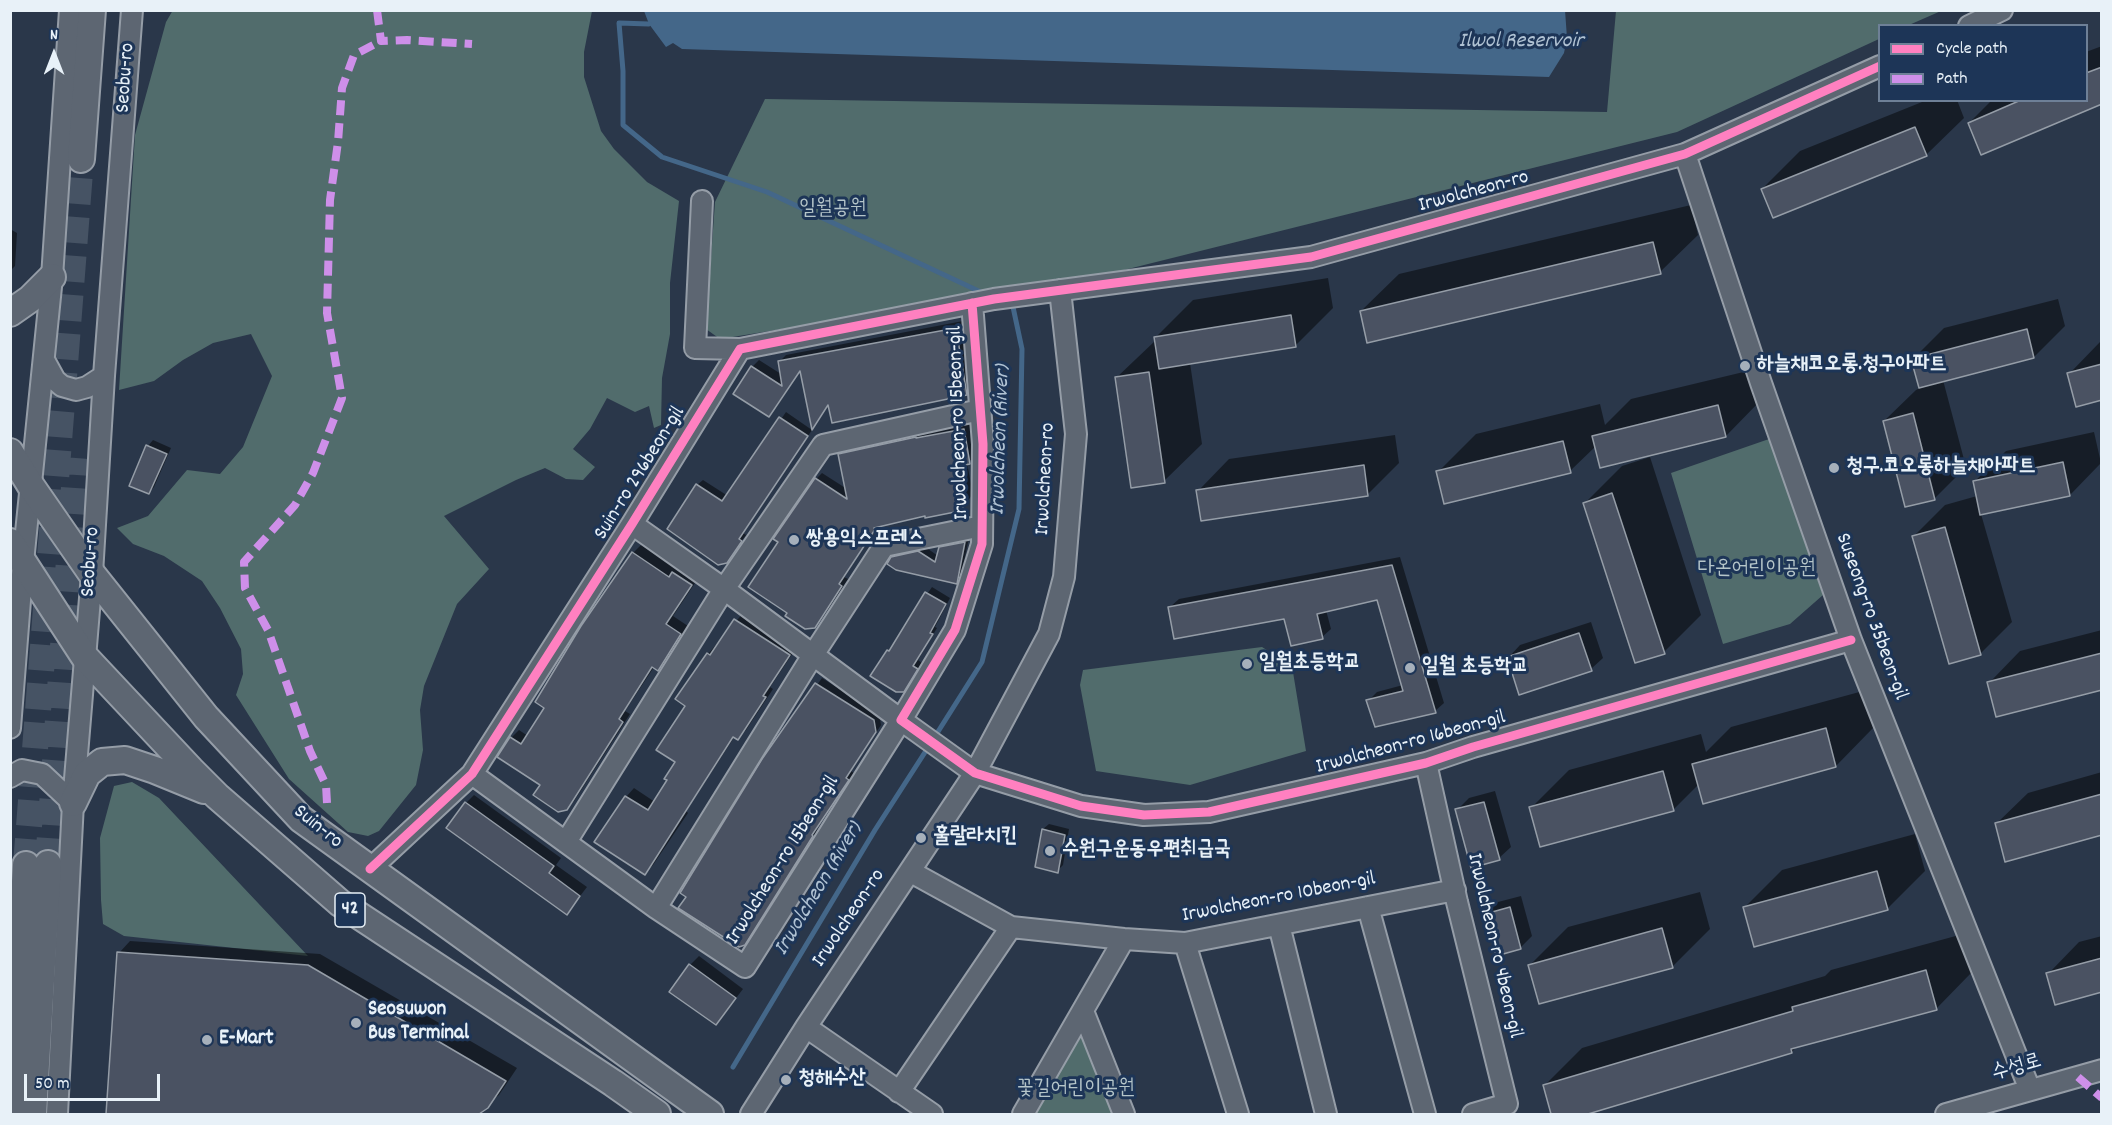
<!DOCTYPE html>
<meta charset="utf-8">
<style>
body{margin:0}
#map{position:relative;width:2112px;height:1125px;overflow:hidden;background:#2a374a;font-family:Dekko,sans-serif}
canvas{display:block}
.frame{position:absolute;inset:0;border:12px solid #e8f1f8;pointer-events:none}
.legend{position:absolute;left:1878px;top:24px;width:210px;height:78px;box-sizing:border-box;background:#1d3557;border:2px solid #6e8097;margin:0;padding:8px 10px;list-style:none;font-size:18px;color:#e8f1f8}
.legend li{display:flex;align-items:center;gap:12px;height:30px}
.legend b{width:30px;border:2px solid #6e8097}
.north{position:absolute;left:24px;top:24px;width:60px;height:60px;-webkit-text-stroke:4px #1d3557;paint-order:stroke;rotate:0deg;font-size:16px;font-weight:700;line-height:24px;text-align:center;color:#e8f1f8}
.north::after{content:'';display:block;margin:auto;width:21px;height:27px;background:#e8f1f8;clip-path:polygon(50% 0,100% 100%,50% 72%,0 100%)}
.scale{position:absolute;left:24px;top:1074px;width:136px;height:27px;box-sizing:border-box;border:3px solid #e8f1f8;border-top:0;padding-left:8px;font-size:18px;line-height:21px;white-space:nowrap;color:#e8f1f8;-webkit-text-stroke:4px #1d3557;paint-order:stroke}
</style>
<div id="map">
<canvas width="2112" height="1125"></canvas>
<div class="frame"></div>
<ul class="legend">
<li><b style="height:8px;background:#ff80c0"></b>Cycle path</li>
<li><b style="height:8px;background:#ce8fe9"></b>Path</li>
</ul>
<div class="north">N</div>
<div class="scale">50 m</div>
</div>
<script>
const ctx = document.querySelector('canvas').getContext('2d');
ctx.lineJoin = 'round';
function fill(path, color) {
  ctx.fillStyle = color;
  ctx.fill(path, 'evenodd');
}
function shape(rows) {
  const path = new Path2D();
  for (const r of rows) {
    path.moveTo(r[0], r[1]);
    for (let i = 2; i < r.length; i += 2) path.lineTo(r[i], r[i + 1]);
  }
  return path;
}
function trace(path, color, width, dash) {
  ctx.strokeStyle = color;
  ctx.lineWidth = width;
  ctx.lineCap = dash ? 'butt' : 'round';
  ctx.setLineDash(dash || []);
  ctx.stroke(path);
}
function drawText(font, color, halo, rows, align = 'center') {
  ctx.font = font + ' Dekko,"Poor Story",sans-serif';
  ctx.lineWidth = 6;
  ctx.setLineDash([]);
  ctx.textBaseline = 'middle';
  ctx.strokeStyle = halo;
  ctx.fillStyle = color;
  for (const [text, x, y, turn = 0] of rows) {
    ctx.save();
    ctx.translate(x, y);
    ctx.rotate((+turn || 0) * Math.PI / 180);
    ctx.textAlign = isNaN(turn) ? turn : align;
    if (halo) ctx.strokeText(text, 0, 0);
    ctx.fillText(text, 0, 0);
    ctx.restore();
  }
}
fill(shape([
 [173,10,592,11,584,52,584,77,601,131,614,149,647,182,679,201,670,283,670,334,662,378,661,425,654,428,649,406,635,412,607,398,590,429,573,449,595,467,583,480,566,479,545,468,516,480,444,516,489,569,457,604,424,686,420,710,423,750,416,785,379,831,368,836,348,832,289,779,236,695,243,674,241,649,220,608,202,581,164,556,133,544,117,528,148,516,187,470,220,474,243,447,272,376,251,334,213,343,183,360,154,381,119,390,135,135,166,22],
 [1616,11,1941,11,1909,25,1880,26,1879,39,1677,132,1080,281,720,339,706,329,715,202,765,99,1607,112],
 [1769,439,1823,595,1790,624,1723,644,1671,473],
 [1262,647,1292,666,1306,751,1190,785,1096,771,1080,685,1083,670],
 [132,782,159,798,308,956,124,936,103,924,101,900,100,838,114,786],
 [1081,1033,1113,1114,1032,1114]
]), '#516c6c');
fill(shape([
 [1565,10,1567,38,1564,53,1549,77,682,49,673,43,666,47,649,24,644,11]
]), '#446789');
fill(shape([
 [2102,46,2102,103,1969,123,1992,100,2086,100,2086,52],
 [1927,100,1957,100,1964,118,1926,155,1762,189,1800,151],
 [1691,205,1698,235,1660,272,1361,311,1399,274],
 [10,229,17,233,15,266,10,271],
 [1328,278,1333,308,1295,346,1190,363,1202,444,1164,481,1116,378,1156,340,1156,337,1193,300],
 [2058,299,2065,326,2034,357,1943,380,1966,467,1934,499,1884,421,1916,390,1920,388,1913,359,1944,328],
 [963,321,974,386,966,393,830,404,812,427,801,370,776,408,769,415,752,367,759,360,781,374,779,362,786,355],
 [2100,342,2102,342,2102,398,2069,374],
 [1756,369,1763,398,1726,436,1596,446,1570,471,1438,472,1476,434,1600,404,1605,425,1631,399],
 [786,412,812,430,743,533,746,535,726,561,697,485,703,480,728,496],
 [970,424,976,456,967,463,973,494,966,503,959,510,926,515,879,525,844,577,848,579,821,620,814,627,789,612,780,541,816,479,822,473,847,489,840,454,846,448],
 [2094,432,2101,463,2070,495,1981,514,2012,622,1981,653,1950,662,1914,536,1945,505,1977,496,1974,482,2006,451],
 [1395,435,1399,463,1368,494,1198,491,1229,459],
 [153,440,171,448,154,487,149,493,148,446],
 [1650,457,1701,615,1664,652,1585,503,1622,466],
 [969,538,962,570,964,571,962,577,956,582,892,558,899,552,924,546,938,556,940,548,946,542],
 [641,545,677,569,681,565,699,577,673,616,688,626,666,662,658,669,654,667,625,711,630,714,574,801,566,809,542,785,499,757,511,738,519,730,528,736,633,553],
 [1400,557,1444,703,1435,711,1368,701,1377,692,1403,685,1378,598,1326,610,1331,629,1322,637,1285,618,1170,607,1179,599],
 [932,587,950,598,935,627,937,628,918,660,922,663,909,684,903,690,888,651],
 [744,612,797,647,770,687,773,689,746,730,737,738,735,736,686,811,688,813,653,865,645,873,596,841,626,797,634,788,655,802,677,762,687,705,708,654],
 [1591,622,1603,658,1591,669,1509,657,1520,645],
 [2102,630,2102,689,1989,683,2020,651],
 [822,678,879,714,881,725,851,771,854,773,817,828,818,829,750,937,744,944,764,760],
 [1863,691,1873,728,1836,766,1699,784,1674,809,1531,808,1569,770,1701,734,1706,752,1731,727],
 [2102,772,2102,834,1996,824,2028,793],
 [1495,791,1511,847,1499,858,1457,810,1469,798],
 [474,795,561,858,556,865,587,887,567,913,466,803],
 [1049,824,1069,829,1063,865,1057,871,1043,829],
 [1915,834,1925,871,1887,909,1745,907,1782,870],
 [1700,892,1710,929,1672,967,1530,965,1568,927],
 [1521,896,1532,936,1521,947,1486,914,1498,902],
 [1963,934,1973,971,1936,1009,1797,1046,1792,1052,1582,1114,1553,1114,1544,1086,1582,1048,1825,976,1831,970],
 [2102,936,2102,990,2048,974,2079,942],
 [130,941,320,954,517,1068,499,1095,476,1114,108,1114,119,953],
 [699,956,743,989,716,1024,690,965]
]), '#0007');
trace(shape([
 [649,24,619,23,623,71,623,125,662,157,767,192,985,294],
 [934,738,982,662,1019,509,1022,349,1013,307,1005,303],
 [733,1067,875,830,929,746]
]), '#446789', 5);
const building = shape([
 [2102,67,2102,104,1981,155,1968,123,2021,100,2086,100,2086,73,2102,67],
 [1915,127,1927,156,1773,218,1761,189,1915,127],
 [1653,242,1661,274,1367,343,1360,311,1653,242],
 [1291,315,1296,347,1159,369,1154,337,1291,315],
 [956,328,967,395,832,423,828,405,812,430,800,371,769,417,733,394,751,366,782,386,778,361,956,328],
 [2027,329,2034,358,1919,388,1911,359,2027,329],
 [2102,364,2102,400,2076,407,2067,373,2102,364],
 [1149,372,1165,483,1131,488,1115,377,1149,372],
 [1718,405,1726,437,1600,468,1592,436,1718,405],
 [1913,413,1935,500,1905,507,1883,421,1913,413],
 [779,417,808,436,739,539,742,541,727,563,718,565,667,529,696,484,722,501,779,417],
 [964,429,970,464,960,466,967,502,960,511,925,518,925,516,874,528,876,528,839,584,842,586,815,628,805,629,785,616,787,613,748,587,778,542,773,539,815,478,847,499,838,454,916,437,916,438,964,429],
 [1563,441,1571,473,1444,504,1436,471,1563,441],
 [146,445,167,454,149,494,129,486,146,445],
 [2063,462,2070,496,1980,515,1973,481,2063,462],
 [1364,465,1368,496,1201,521,1196,490,1364,465],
 [1612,493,1665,654,1635,663,1583,503,1612,493],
 [1945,527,1981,655,1949,664,1912,536,1945,527],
 [965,542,957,584,896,570,887,564,891,557,918,551,935,562,939,547,965,542],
 [632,552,669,577,672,572,692,585,666,624,681,634,658,671,652,667,619,719,623,722,567,810,558,812,533,795,540,785,497,757,510,737,521,744,544,708,535,702,581,626,632,552],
 [1392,565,1436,713,1375,727,1366,700,1403,691,1377,600,1317,614,1323,639,1291,646,1284,619,1174,639,1168,607,1392,565],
 [925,592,946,604,930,633,933,634,913,666,918,669,904,692,896,692,870,676,887,650,889,651,925,592],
 [734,619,790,655,763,696,766,697,738,740,733,737,645,875,594,842,625,796,648,810,667,780,664,779,675,762,656,750,685,706,675,699,707,653,710,655,734,619],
 [1579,633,1592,671,1519,695,1507,657,1579,633],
 [2102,653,2102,690,1996,717,1987,682,2102,653],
 [815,683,874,720,876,732,846,778,849,780,812,835,813,836,745,945,739,947,678,908,686,897,680,893,762,759,815,683],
 [1826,728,1836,767,1703,804,1692,764,1826,728],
 [1663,771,1674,811,1540,847,1529,807,1663,771],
 [2102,794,2102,835,2005,862,1995,823,2102,794],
 [465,802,554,866,549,873,580,896,567,915,446,828,465,802],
 [1484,802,1500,860,1471,868,1455,809,1484,802],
 [1042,829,1065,835,1058,873,1035,867,1042,829],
 [1877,871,1888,910,1754,947,1743,907,1877,871],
 [1510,907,1521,949,1496,956,1485,914,1510,907],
 [1662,928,1673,968,1539,1004,1528,965,1662,928],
 [117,952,308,965,506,1081,488,1108,479,1114,106,1114,117,952],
 [2102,958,2102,992,2055,1005,2046,973,2102,958],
 [689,964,736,998,716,1025,669,992,689,964],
 [1926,970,1937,1010,1791,1049,1792,1053,1588,1114,1551,1114,1543,1085,1793,1011,1792,1007,1926,970]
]);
fill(building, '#4a5262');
trace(building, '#959da7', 1.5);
trace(shape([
 [48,864,76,458],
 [26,865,81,159]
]), '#465364', 26, [26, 13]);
const minor = shape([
 [1969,26,2002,10],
 [1685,154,1761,383,1851,640,2030,1090],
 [702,201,695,348,740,349],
 [972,303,983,444,982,544,955,630,901,720,975,773,1081,806,1144,815,1209,812,1426,763,1473,747,1851,640],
 [44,360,55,380,62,386,76,390,87,387,104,376],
 [10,728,23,562,52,277,70,10],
 [1426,763,1457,902,1507,1104,1473,1114],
 [472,774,656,908,745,967,901,720,724,589,632,524],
 [10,777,22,770,42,774,73,803],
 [566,842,724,589,823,445,980,410],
 [370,869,472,774,632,524,740,349,994,299,1311,257,1685,154,1880,66],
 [911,872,1011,927,1124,939,1185,943,1455,890],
 [1368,907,1425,1114],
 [656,908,813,655,884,546,982,526],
 [1279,925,1326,1114],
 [1185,943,1238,1114],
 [1083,1011,1124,1114],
 [806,1027,932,1114],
 [899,1092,1011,927],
 [57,1114,73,803,92,574,104,376,132,10],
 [751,1114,806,1027,975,773,1049,634,1064,577,1076,434,1060,290],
 [1023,1114,1124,939],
 [1946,1114,2102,1070]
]);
const major = shape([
 [81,159,92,10],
 [10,313,30,299,52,277],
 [10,452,31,486,92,574,206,717,301,819,710,1114],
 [10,542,84,656,191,770,217,796,340,903,613,1083,657,1114],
 [73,803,87,774,102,762,125,760,155,770,204,790],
 [11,1114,26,865],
 [33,1114,48,864]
]);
trace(minor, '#959da7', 24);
trace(major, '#959da7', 30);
trace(minor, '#5d6672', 20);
trace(major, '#5d6672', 26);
trace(shape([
 [377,10,381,41,407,40,472,44],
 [327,803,326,785,310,751,268,630,245,588,244,562,295,505,313,473,342,398,327,313,330,200,338,142,342,88,354,55,381,41],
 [2078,1077,2102,1098]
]), '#ce8fe9', 8, [15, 8]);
trace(shape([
 [972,303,983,444,982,544,955,630,901,720,975,773,1081,806,1144,815,1209,812,1426,763,1473,747,1851,640],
 [370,869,472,774,632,524,740,349,994,299,1311,257,1685,154,1880,66]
]), '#ff80c0', 9);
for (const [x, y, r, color] of [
 [1745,366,6,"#a6b0bb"],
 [1834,468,6,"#a6b0bb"],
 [794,540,6,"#a6b0bb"],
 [1247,664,6,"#a6b0bb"],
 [1410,668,6,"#a6b0bb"],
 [921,838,6,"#a6b0bb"],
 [1050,851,6,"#a6b0bb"],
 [356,1023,6,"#a6b0bb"],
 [207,1040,6,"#a6b0bb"],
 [786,1080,6,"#a6b0bb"]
]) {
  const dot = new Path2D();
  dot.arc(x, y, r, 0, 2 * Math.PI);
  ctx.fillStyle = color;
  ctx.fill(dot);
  trace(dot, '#1d3557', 2);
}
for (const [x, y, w] of [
 [350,910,30]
]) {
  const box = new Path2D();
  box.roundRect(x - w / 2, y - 17, w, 34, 4.5);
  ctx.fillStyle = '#1d3557';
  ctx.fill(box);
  trace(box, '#e8f1f8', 1.5);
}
drawText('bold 20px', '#e8f1f8', null, [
 ["42",350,910]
]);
drawText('21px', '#e8f1f8', '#1d3557', [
 ["Seobu-ro",127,78,-86],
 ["Irwolcheon-ro",1474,193,-15],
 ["Irwolcheon-ro 15beon-gil",960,423,-92],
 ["Suin-ro 296beon-gil",641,474,-58],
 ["Irwolcheon-ro",1047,479,-87],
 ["Seobu-ro",92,562,-86],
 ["Suseong-ro 35beon-gil",1870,617,70],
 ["Irwolcheon-ro 16beon-gil",1411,744,-15],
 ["Suin-ro",317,828,39],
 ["Irwolcheon-ro 15beon-gil",784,861,-58],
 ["Irwolcheon-ro 10beon-gil",1279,899,-11],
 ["Irwolcheon-ro",850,919,-56],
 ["Irwolcheon-ro 4beon-gil",1493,946,77],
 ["수성로",2017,1069,-16]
]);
drawText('21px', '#b5c5c9', '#1d3557', [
 ["일월공원",833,210],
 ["다온어린이공원",1757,570],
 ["꽃길어린이공원",1076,1090]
]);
drawText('bold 21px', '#e8f1f8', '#1d3557', [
 ["하늘채코오롱.청구아파트",1757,366],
 ["청구.코오롱하늘채아파트",1846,468],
 ["쌍용익스프레스",806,540],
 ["일월초등학교",1259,664],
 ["일월 초등학교",1422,668],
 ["훌랄라치킨",933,838],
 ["수원구운동우편취급국",1062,851],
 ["Seosuwon",368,1011],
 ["Bus Terminal",368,1035],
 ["E-Mart",219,1040],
 ["청해수산",798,1080]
], 'left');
drawText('italic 22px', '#b0c2d3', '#1d3557', [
 ["Ilwol Reservoir",1521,43],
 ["Irwolcheon (River)",1002,440,-88],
 ["Irwolcheon (River)",820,890,-59]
]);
</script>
